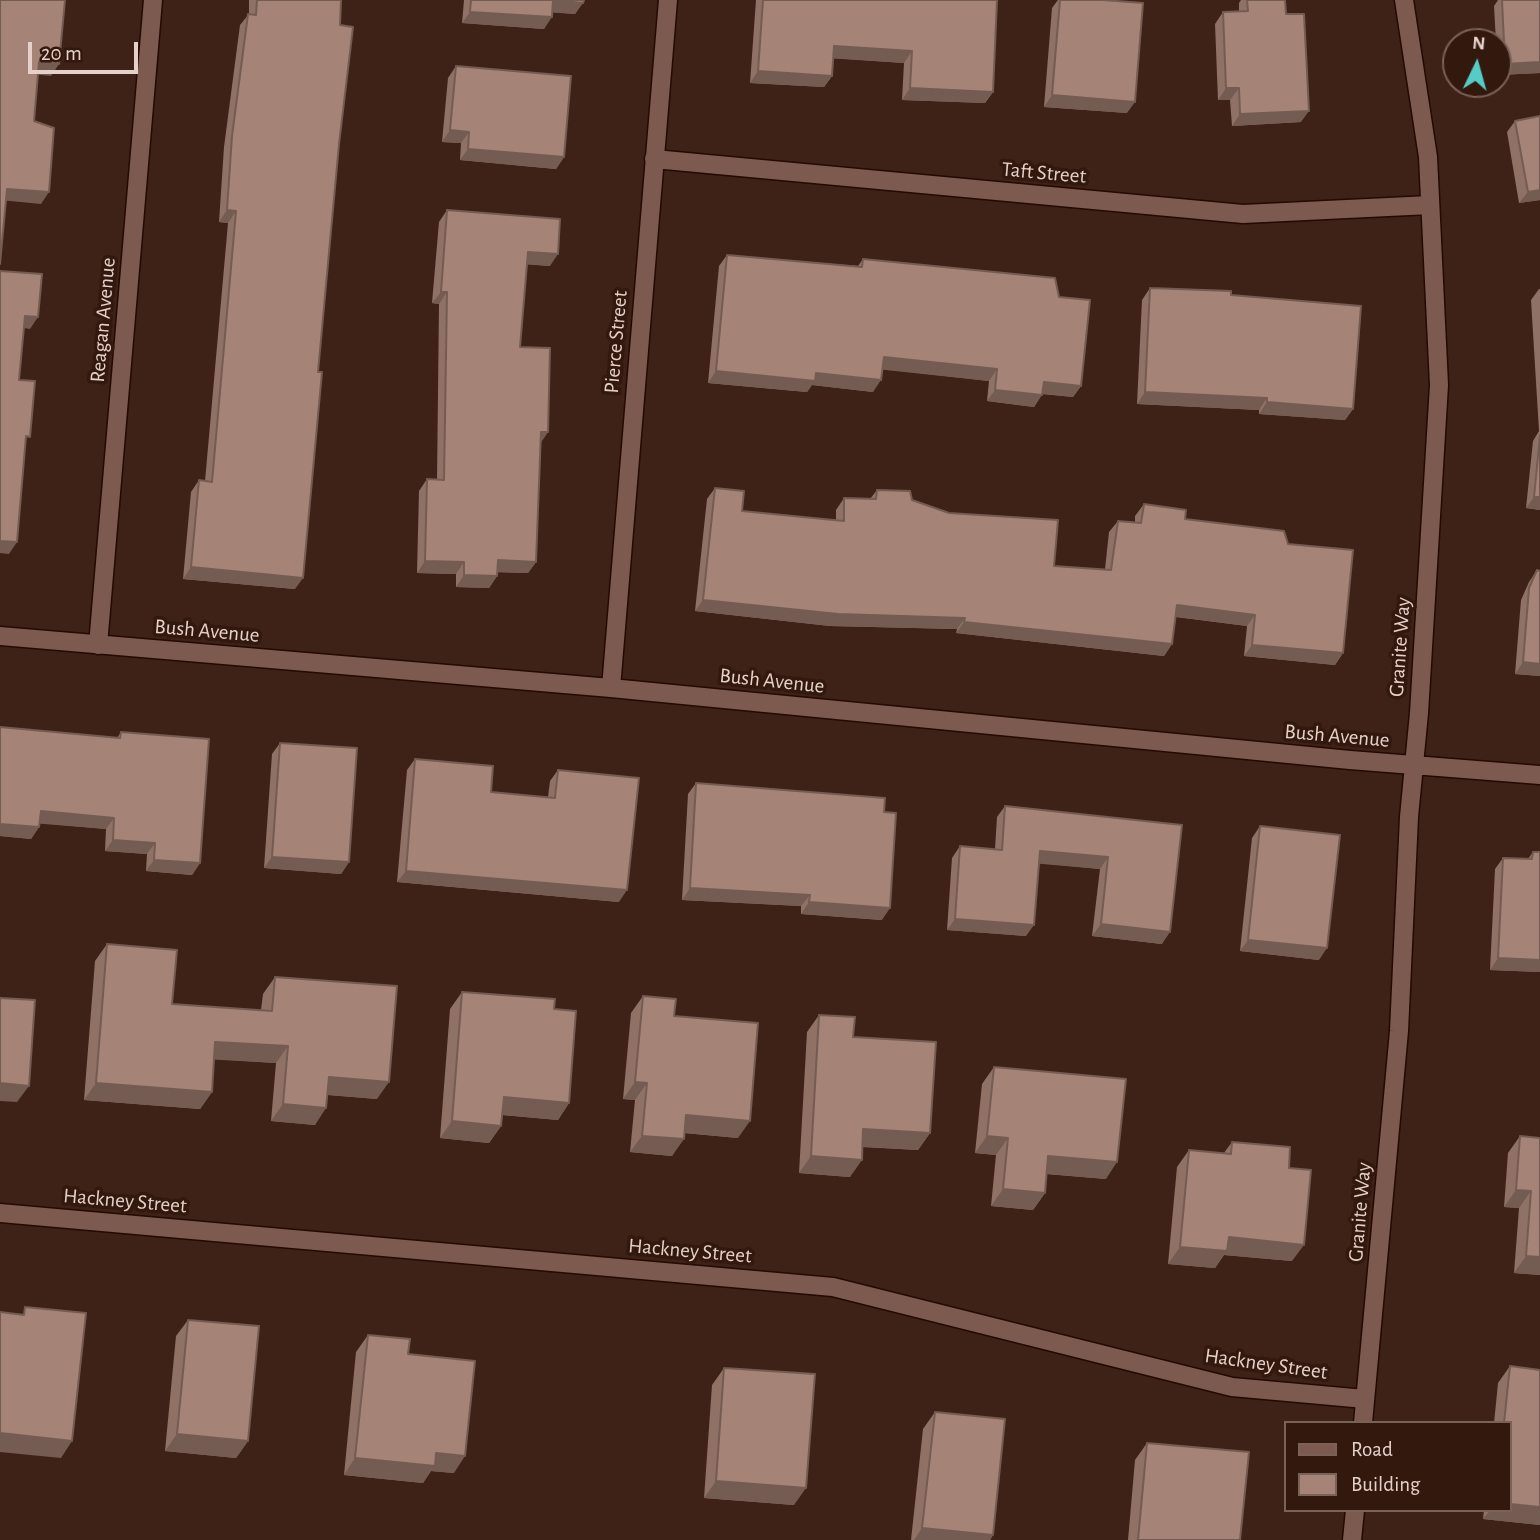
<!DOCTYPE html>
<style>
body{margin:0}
#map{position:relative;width:1540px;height:1540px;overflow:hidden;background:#3e2218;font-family:"Alegreya Sans",sans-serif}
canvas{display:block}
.legend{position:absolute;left:1284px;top:1421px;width:228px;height:91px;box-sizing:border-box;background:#33180e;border:2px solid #7a6259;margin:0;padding:9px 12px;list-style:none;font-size:21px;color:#e5d1ca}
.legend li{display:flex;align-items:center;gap:14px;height:35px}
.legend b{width:35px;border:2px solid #7a6259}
.north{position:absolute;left:1442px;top:28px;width:70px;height:70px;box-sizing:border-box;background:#33180e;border:2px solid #7a6259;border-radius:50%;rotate:5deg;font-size:19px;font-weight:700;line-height:28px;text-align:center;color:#e5d1ca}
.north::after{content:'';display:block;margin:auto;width:24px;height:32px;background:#55cdc6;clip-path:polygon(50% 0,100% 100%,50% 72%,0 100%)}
.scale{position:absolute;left:28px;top:42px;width:110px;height:32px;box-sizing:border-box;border:4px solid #e5d1ca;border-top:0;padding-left:9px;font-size:21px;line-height:24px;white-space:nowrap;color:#e5d1ca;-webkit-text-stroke:5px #33180e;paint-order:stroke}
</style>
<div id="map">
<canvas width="1540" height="1540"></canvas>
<ul class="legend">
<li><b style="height:9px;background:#7c5a4f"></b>Road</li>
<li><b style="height:19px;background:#a68377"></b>Building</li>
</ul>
<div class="north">N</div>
<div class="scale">20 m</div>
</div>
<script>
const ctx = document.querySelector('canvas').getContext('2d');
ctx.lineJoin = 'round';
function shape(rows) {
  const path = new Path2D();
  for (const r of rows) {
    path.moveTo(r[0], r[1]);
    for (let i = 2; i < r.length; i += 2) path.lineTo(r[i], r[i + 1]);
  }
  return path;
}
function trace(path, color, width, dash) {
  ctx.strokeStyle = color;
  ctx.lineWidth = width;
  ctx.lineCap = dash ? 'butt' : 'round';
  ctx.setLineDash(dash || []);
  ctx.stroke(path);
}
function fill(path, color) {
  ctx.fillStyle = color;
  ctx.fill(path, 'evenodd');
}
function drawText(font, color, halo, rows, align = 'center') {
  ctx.font = font + ' "Alegreya Sans",sans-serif';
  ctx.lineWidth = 7;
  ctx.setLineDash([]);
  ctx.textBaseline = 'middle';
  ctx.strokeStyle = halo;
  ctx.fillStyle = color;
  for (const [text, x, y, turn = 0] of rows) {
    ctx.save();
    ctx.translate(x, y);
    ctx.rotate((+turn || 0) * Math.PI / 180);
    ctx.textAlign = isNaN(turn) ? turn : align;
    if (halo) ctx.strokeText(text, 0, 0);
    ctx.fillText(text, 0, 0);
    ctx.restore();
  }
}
const minor = shape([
 [654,159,1243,214,1430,205],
 [0,636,611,688,1350,760,1540,775],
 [98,645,153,0],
 [611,688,668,0],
 [0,1213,833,1287,1232,1387,1365,1399],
 [1363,1423,1399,1031,1409,817,1419,713,1439,385,1428,157,1404,0],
 [1352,1540,1355,1510]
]);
trace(minor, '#240a03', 21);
trace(minor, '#7c5a4f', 18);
fill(shape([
 [249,0,341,0,340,25,339,144,295,589,183,579,191,492,199,480,205,481,228,223,219,222,224,147,240,25,249,14],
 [464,0,584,0,575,14,552,12,544,29,462,23],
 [756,0,997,0,993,92,985,103,902,100,904,63,833,58,832,76,824,87,750,83],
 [1058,0,1103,0,1127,113,1044,107,1052,8],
 [1241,0,1285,0,1286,14,1301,122,1232,126,1230,100,1218,100,1215,24,1223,12,1239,11,1239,3],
 [1498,0,1540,0,1540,73,1498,75,1498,42,1496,42,1494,6],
 [456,66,564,157,556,169,460,160,461,143,442,142,448,78],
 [1540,116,1540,200,1519,203,1507,132,1515,121],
 [447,210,550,266,527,264,520,347,548,432,540,443,536,562,528,573,497,572,497,576,489,588,456,587,456,574,417,573,419,491,427,479,437,480,439,304,432,303,439,222],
 [727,255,858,266,863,259,1081,386,1073,397,1042,394,1034,407,987,401,989,381,883,369,873,392,812,385,807,392,708,383,719,266],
 [1150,288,1231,295,1353,409,1345,420,1259,414,1259,410,1137,404,1142,300],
 [1539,289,1540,289,1540,510,1526,508,1533,441,1539,431,1531,300],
 [715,488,742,511,836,521,836,510,844,498,870,499,877,490,912,500,1054,566,1105,569,1109,532,1118,521,1135,523,1135,516,1144,504,1185,519,1288,544,1343,653,1335,665,1244,656,1247,626,1176,617,1172,644,1164,656,956,633,957,629,830,626,695,611,707,499],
 [1537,570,1540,571,1540,676,1515,674,1521,600,1529,582],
 [0,727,117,738,121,732,200,863,192,875,146,871,147,854,105,851,106,829,39,823,39,827,31,839,0,836],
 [280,743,349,862,341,874,264,868,272,754],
 [415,759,491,792,548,797,550,781,558,770,619,902,397,882,407,770],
 [696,783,882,920,801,914,801,906,682,900,688,794],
 [1005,806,1182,825,1162,944,1092,936,1100,869,1039,863,1026,936,947,930,952,858,960,846,995,849,997,817],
 [1260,826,1319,960,1240,951,1252,838],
 [1533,852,1540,972,1490,970,1495,869,1503,858,1528,859],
 [107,944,172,1004,261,1010,263,994,275,977,377,1099,328,1095,315,1125,271,1121,276,1063,214,1059,212,1092,200,1109,84,1100,95,961],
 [462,992,554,1009,569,1103,558,1120,502,1115,501,1126,489,1143,440,1138,450,1009],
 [643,996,674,1016,738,1138,684,1133,672,1156,630,1152,635,1100,623,1099,631,1013],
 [819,1015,853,1037,930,1133,918,1150,862,1147,850,1177,799,1173,807,1032],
 [994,1067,1106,1179,1046,1174,1045,1193,1033,1210,991,1206,996,1155,975,1153,982,1084],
 [1520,1136,1540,1138,1540,1275,1514,1273,1519,1208,1504,1207,1508,1153],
 [1232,1142,1289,1168,1292,1261,1224,1255,1215,1268,1168,1264,1177,1167,1189,1150,1224,1153],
 [188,1320,248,1441,236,1458,165,1451,176,1336],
 [368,1335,408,1354,454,1473,431,1471,423,1483,344,1475,356,1352],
 [1510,1366,1540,1525,1483,1519,1484,1510,1510,1510,1510,1423,1494,1423,1498,1383],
 [724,1368,794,1505,704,1498,712,1385],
 [935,1412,993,1535,990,1540,911,1540,923,1429],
 [1147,1443,1240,1540,1128,1540,1135,1460]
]), '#8f7166');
fill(shape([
 [553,0,583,3,575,14,545,12],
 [470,12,552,17,544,29,462,23],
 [834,46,912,51,904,63,826,58],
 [39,62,59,64,51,76,31,74],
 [1540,62,1540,73,1498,75,1505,64],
 [758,71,832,76,824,87,750,83],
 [910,88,993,92,985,103,902,100],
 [1226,88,1239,88,1230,100,1218,100],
 [1052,95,1135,102,1127,113,1044,107],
 [1309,111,1301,122,1232,126,1240,114],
 [450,130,469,132,461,143,442,142],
 [468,149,564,157,556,169,460,160],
 [7,189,49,192,41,204,0,200],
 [1540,190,1540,200,1519,203,1528,192],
 [227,210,236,211,228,223,219,222],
 [528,252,558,254,550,266,520,264],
 [441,292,447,292,439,304,432,303],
 [25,316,38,317,30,329,17,327],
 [884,357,997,369,989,381,876,369],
 [716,371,816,373,881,380,873,392,812,385,807,392,708,383],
 [1044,382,1081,386,1073,397,1036,393],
 [995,390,1042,395,1034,407,987,401],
 [1145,392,1267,398,1259,410,1137,404],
 [1267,402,1353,409,1345,420,1259,414],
 [541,432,548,432,540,444],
 [1534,497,1540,497,1540,510,1526,508],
 [0,541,17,542,9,554,0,553],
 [498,560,536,562,528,573,489,572],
 [425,561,464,562,456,574,417,573],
 [191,567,303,578,295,589,183,579],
 [464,575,497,576,489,588,456,587],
 [703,600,965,618,957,629,830,626,695,611],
 [1177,605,1255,615,1247,626,1169,616],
 [964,622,1172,644,1164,656,956,633],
 [1252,645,1343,653,1335,665,1244,656],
 [1523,662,1540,664,1540,676,1515,674],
 [41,811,114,818,106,829,32,823],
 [0,824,39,827,31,839,0,836],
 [113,840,155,843,147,854,105,851],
 [1040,851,1108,857,1100,869,1031,863],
 [272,857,349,862,341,874,264,868],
 [154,860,200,863,192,875,146,871],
 [406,871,627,890,619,902,397,882],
 [690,888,810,895,801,906,682,900],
 [809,902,890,908,882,920,801,914],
 [955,919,1034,925,1026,936,947,930],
 [1101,924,1170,932,1162,944,1092,936],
 [1248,940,1327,948,1319,960,1240,951],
 [1498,958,1540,960,1540,972,1490,970],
 [215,1042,288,1046,276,1063,204,1059],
 [329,1077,389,1082,377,1099,317,1094],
 [635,1082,647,1083,635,1100,623,1099],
 [0,1083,29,1086,17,1102,0,1101],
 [96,1083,212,1092,200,1109,84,1100],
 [504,1097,569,1103,558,1120,492,1114],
 [283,1104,326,1108,315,1125,271,1121],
 [686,1115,750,1121,738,1138,674,1132],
 [452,1121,501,1126,489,1143,440,1138],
 [863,1129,930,1133,918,1150,851,1146],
 [642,1136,684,1139,672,1156,630,1152],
 [987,1136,1008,1138,996,1155,975,1153],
 [811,1156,862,1160,850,1177,799,1173],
 [1048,1156,1117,1162,1106,1179,1036,1173],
 [1003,1189,1045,1193,1033,1210,991,1206],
 [1516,1190,1531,1191,1519,1208,1504,1207],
 [1229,1237,1304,1245,1292,1261,1224,1255,1215,1268,1168,1264,1180,1247],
 [1526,1256,1540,1257,1540,1275,1514,1273],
 [0,1433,72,1441,61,1458,0,1452],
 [177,1434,248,1441,236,1458,165,1451],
 [436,1453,465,1456,454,1473,431,1471,423,1483,344,1475,355,1458],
 [716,1481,806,1488,794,1505,704,1498],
 [1510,1504,1540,1507,1540,1525,1483,1519,1490,1510,1510,1510],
 [922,1528,993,1535,990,1540,914,1540]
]), '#745c53');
const building = shape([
 [0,0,65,0,59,64,39,62,34,121,54,128,49,192,7,189,0,264,0,0],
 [257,0,341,0,340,25,353,27,339,144,318,372,322,372,303,578,191,567,199,480,212,482,236,211,227,210,232,136,248,14,256,15,257,0],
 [471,0,584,0,583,3,553,0,552,17,470,12,471,0],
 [763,0,997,0,993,92,910,88,912,51,834,46,832,76,758,71,763,0],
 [1060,0,1103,0,1143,3,1135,102,1052,95,1060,0],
 [1247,0,1285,0,1286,14,1304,14,1309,111,1240,114,1239,88,1226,88,1223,12,1248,11,1247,0],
 [1502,0,1540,0,1540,62,1505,64,1502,0],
 [456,66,571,76,564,157,468,149,469,132,450,130,456,66],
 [1540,116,1540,190,1528,192,1515,121,1540,116],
 [447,210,560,219,558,254,528,252,520,347,550,348,548,432,541,432,536,562,498,560,497,576,464,575,464,562,425,561,427,479,444,480,447,292,441,292,447,210],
 [727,255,862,267,863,259,1055,278,1059,297,1090,300,1081,386,1044,382,1042,395,995,390,997,369,884,357,881,380,816,373,815,381,716,371,727,255],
 [0,271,42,274,38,317,25,316,19,380,35,381,30,437,26,436,17,542,0,541,0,271],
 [1150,288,1231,291,1231,295,1361,306,1353,409,1267,402,1267,398,1145,392,1150,288],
 [1540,436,1540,497,1534,497,1540,436],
 [715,488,744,491,742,511,844,521,844,498,876,499,877,490,910,491,912,500,949,513,1058,520,1054,566,1111,570,1118,521,1141,523,1144,504,1186,510,1185,519,1284,531,1288,544,1353,550,1343,653,1252,645,1255,615,1177,605,1172,644,964,622,965,618,838,614,703,600,715,488],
 [1537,570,1540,571,1540,664,1523,662,1529,588,1537,570],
 [0,727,120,738,121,732,209,739,200,863,154,860,155,843,113,840,114,818,41,811,39,827,0,824,0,727],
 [280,743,357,748,349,862,272,857,280,743],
 [415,759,493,766,491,792,555,798,558,770,639,778,627,890,406,871,415,759],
 [696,783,885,798,884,812,896,813,890,908,809,902,810,895,690,888,696,783],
 [1005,806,1182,825,1170,932,1101,924,1108,857,1040,851,1034,925,955,919,960,846,1002,850,1005,806],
 [1260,826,1340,835,1327,948,1248,940,1260,826],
 [1533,852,1540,852,1540,960,1498,958,1503,858,1532,859,1533,852],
 [107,944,177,950,172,1004,272,1011,275,977,397,986,389,1082,329,1077,326,1108,283,1104,288,1046,215,1042,212,1092,96,1083,107,944],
 [462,992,555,999,554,1009,576,1011,569,1103,504,1097,501,1126,452,1121,462,992],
 [643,996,676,999,674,1016,758,1023,750,1121,686,1115,684,1139,642,1136,647,1083,635,1082,643,996],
 [0,998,35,1000,29,1086,0,1083,0,998],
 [819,1015,855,1017,853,1037,936,1042,930,1133,863,1129,862,1160,811,1156,819,1015],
 [994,1067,1126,1079,1117,1162,1048,1156,1045,1193,1003,1189,1008,1138,987,1136,994,1067],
 [1520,1136,1540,1138,1540,1257,1526,1256,1531,1191,1516,1190,1520,1136],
 [1232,1142,1290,1147,1289,1168,1311,1170,1304,1245,1229,1237,1227,1251,1180,1247,1189,1150,1231,1154,1232,1142],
 [25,1307,86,1313,72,1441,0,1433,0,1312,24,1315,25,1307],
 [188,1320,259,1326,248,1441,177,1434,188,1320],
 [368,1335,410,1339,408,1354,475,1361,465,1456,436,1453,435,1466,355,1458,368,1335],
 [1510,1366,1540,1370,1540,1507,1510,1504,1510,1423,1504,1423,1510,1366],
 [724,1368,815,1374,806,1488,716,1481,724,1368],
 [935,1412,1005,1419,993,1535,922,1528,935,1412],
 [1147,1443,1249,1452,1240,1540,1138,1540,1147,1443]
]);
fill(building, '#a68377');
trace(building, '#745c53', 2);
drawText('21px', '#e5d1ca', '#33180e', [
 ["Taft Street",1044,173,5],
 ["Reagan Avenue",103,320,-85],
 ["Pierce Street",616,342,-85],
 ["Bush Avenue",207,631,5],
 ["Granite Way",1400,647,-86],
 ["Bush Avenue",772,681,6],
 ["Bush Avenue",1337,736,5],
 ["Hackney Street",125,1201,5],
 ["Granite Way",1360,1212,-85],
 ["Hackney Street",690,1251,5],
 ["Hackney Street",1266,1364,8]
]);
</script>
